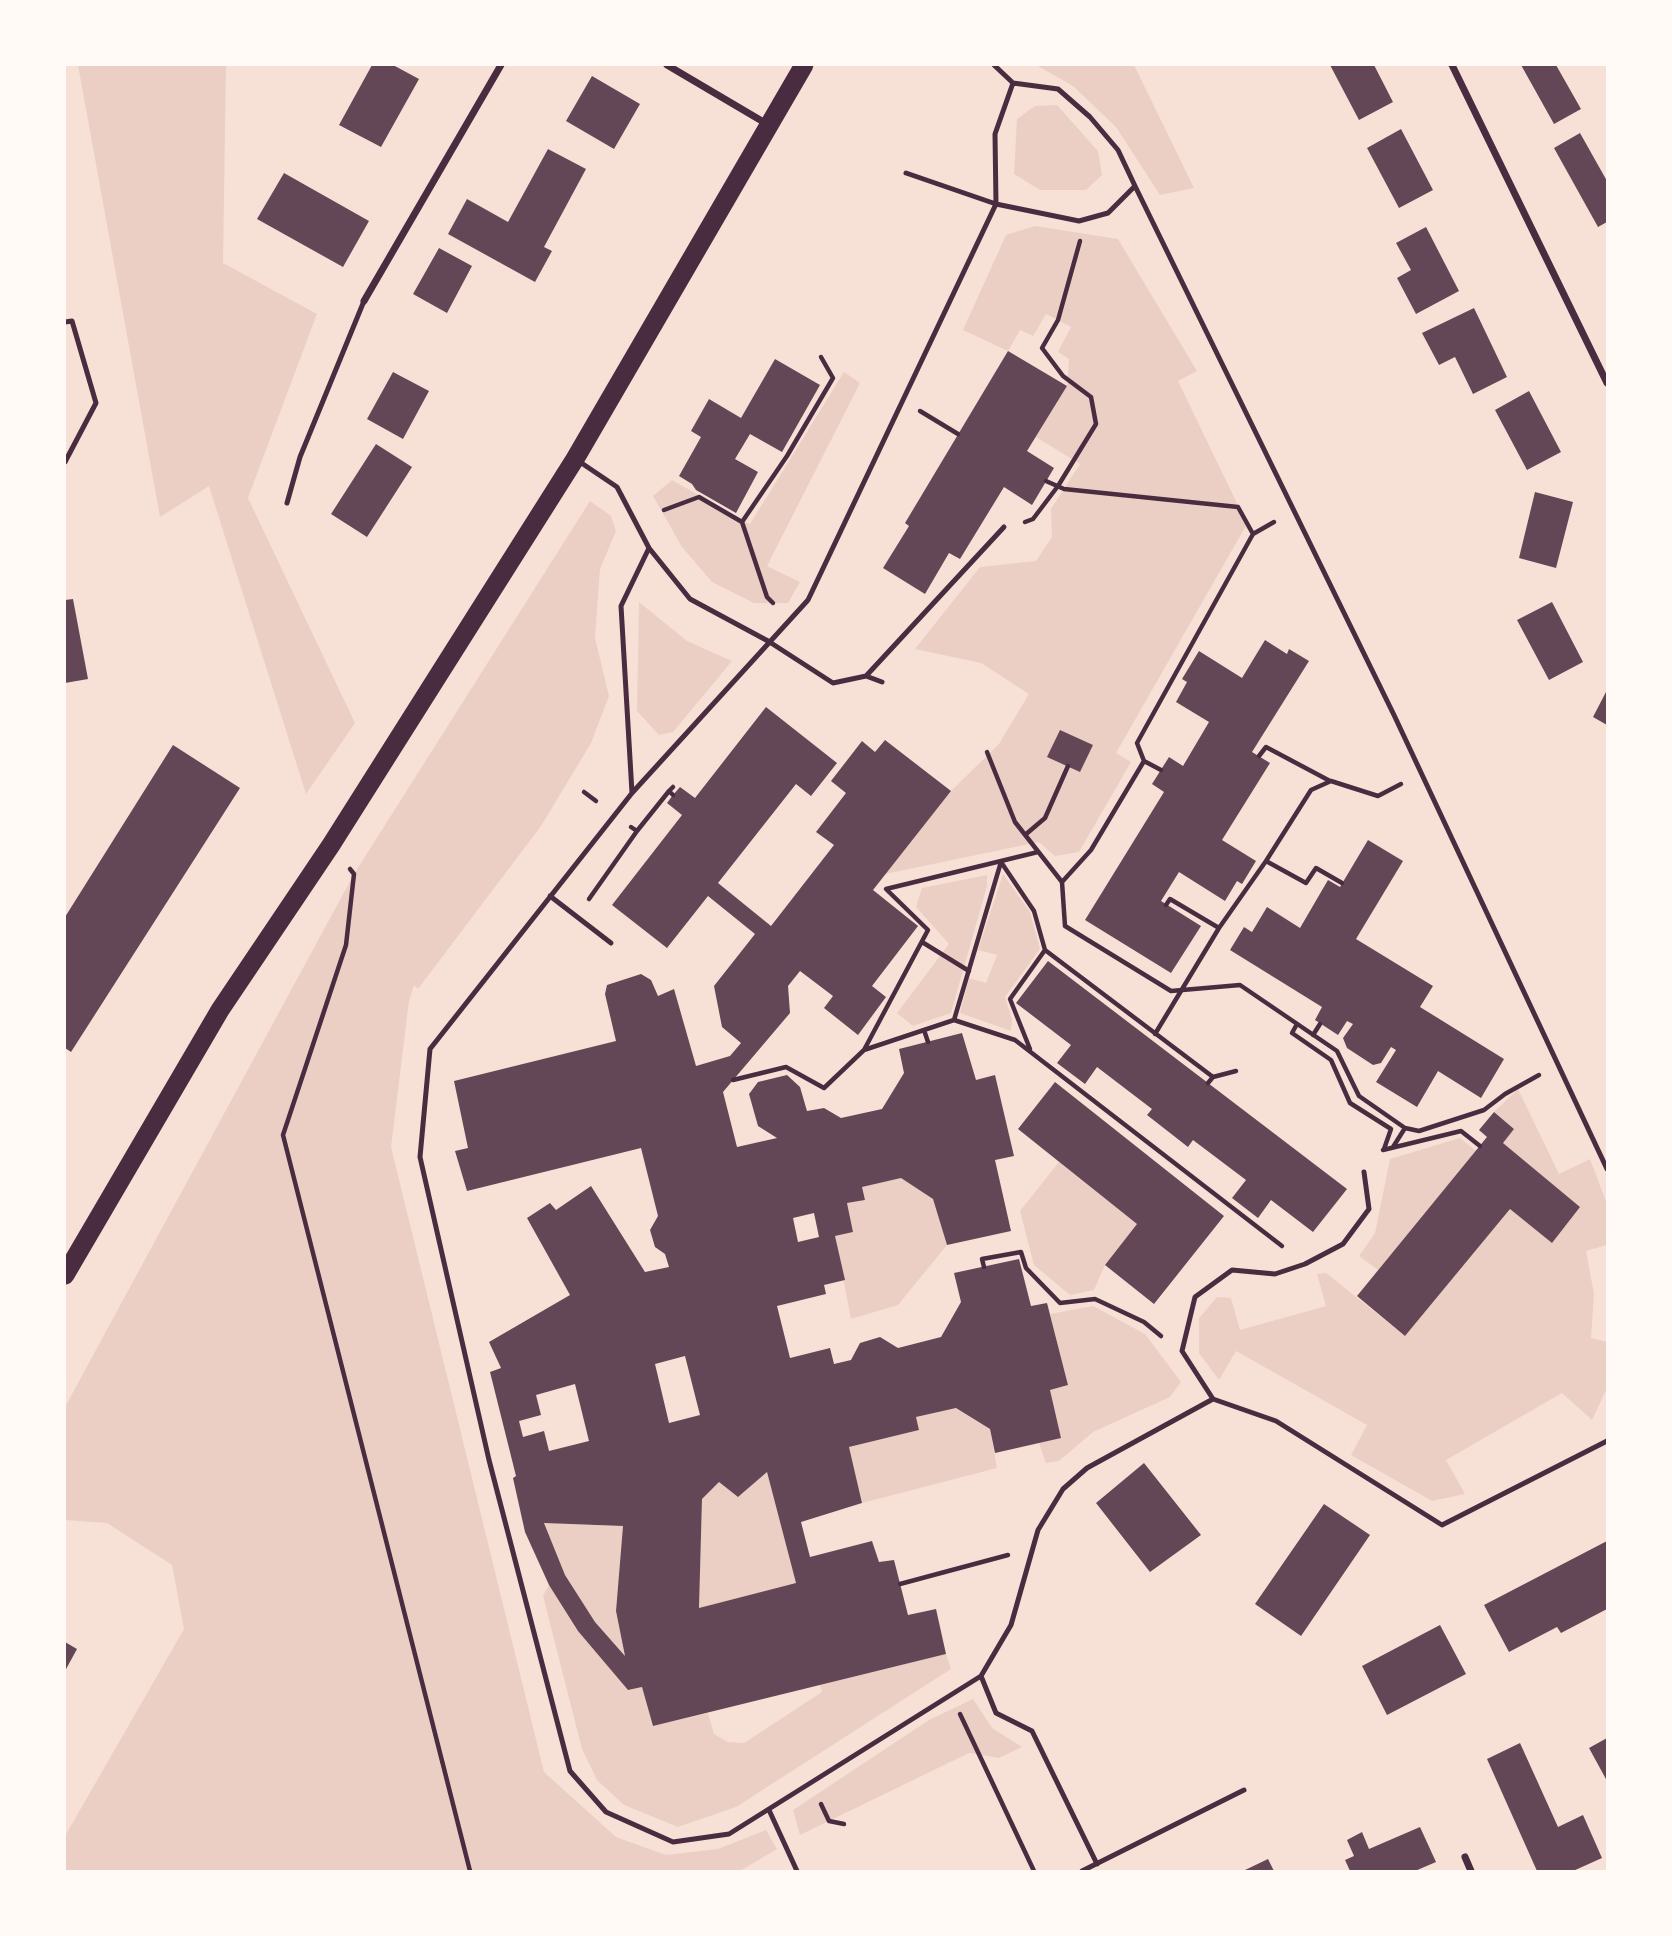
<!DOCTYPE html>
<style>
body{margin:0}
#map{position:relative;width:1672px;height:1936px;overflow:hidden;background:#f7e1d7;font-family:"Alegreya Sans",sans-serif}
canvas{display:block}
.frame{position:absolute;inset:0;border:66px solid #fffaf5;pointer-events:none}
</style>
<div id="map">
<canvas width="1672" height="1936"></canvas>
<div class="frame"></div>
</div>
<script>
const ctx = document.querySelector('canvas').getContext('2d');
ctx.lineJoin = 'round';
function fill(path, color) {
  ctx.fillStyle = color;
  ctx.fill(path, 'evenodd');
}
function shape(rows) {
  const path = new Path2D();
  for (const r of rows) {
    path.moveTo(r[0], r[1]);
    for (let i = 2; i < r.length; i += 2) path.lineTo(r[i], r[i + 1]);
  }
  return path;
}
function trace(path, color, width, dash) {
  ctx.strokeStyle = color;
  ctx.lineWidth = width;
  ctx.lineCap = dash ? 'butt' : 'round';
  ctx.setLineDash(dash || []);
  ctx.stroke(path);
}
fill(shape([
 [78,65,226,65,223,263,317,314,248,498,355,723,306,794,209,486,160,517],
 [1036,65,1134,65,1194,188,1160,195,1116,127,1073,86],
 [1057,105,1098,151,1102,175,1086,190,1040,190,1014,174,1017,119,1035,106],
 [1035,226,1118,239,1197,371,1178,381,1247,524,1116,753,1131,762,1079,852,1055,856,1039,842,885,874,951,791,999,744,1029,694,981,663,915,649,980,567,1036,561,1052,537,1051,509,1080,464,1036,437,1067,386,1069,359,1058,352,1071,327,1046,314,1033,336,1020,330,1008,351,963,330,1006,235],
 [844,372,860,383,767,566,800,582,788,603,754,603,712,582,682,547,653,496,672,480,750,524],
 [590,501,611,516,616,531,600,569,595,638,609,696,591,743,541,826,418,989,414,985,409,1001,391,1147,544,1772,616,1837,666,1855,718,1849,766,1830,777,1849,740,1871,65,1871,65,1836,184,1629,172,1565,107,1523,65,1520,65,1407,354,874],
 [639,602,687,641,732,661,673,732,659,735,637,711],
 [1003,874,1030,912,1040,949,1005,997,1012,1019,1011,1031,960,1013,969,978,986,983,997,955,978,950],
 [987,875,987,886,951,1013,913,1026,897,1013,949,944,916,907,922,888],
 [1518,1089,1559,1174,1590,1159,1607,1204,1607,1245,1586,1251,1594,1294,1591,1338,1607,1342,1607,1388,1592,1420,1562,1393,1446,1460,1465,1494,1432,1501,1351,1455,1367,1425,1236,1351,1219,1380,1199,1353,1199,1318,1217,1297,1231,1298,1240,1330,1326,1306,1317,1274,1326,1273,1405,1336,1510,1209,1552,1242,1580,1207,1503,1143,1514,1129,1494,1112],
 [1460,1138,1476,1151,1378,1270,1359,1256,1375,1233,1390,1159],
 [1059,1162,1137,1224,1105,1265,1094,1290,1070,1295,1034,1265,1020,1211],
 [901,1178,933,1199,947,1245,898,1305,851,1319,835,1236,853,1232,847,1203,865,1200,862,1187],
 [1093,1306,1145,1334,1181,1382,1170,1397,1093,1432,1059,1461,1046,1463,1039,1443,1060,1437,1050,1390,1068,1385,1050,1314],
 [956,1408,990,1429,997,1468,862,1503,849,1447,919,1430,916,1417],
 [767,1472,796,1583,699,1608,702,1499,719,1482,738,1497],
 [544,1523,623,1526,616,1611,625,1656,595,1622,565,1575],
 [549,1585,628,1690,642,1687,653,1726,708,1713,714,1734,728,1742,744,1743,822,1692,820,1685,946,1654,951,1669,736,1807,678,1827,624,1805,597,1780,582,1749,543,1596],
 [973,1699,992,1728,1022,1747,999,1758,969,1753,800,1835,793,1810,929,1720]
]), '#ebcfc5');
fill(shape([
 [372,65,393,65,419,79,381,147,339,125],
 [1330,65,1374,65,1393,102,1359,120],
 [1521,65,1556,65,1581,109,1554,124],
 [592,76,640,104,614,149,566,121],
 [1401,129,1433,190,1399,208,1367,148],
 [1580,133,1607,181,1607,222,1598,227,1554,148],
 [548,149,586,169,544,247,552,251,535,282,448,234,467,199,508,222],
 [284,173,369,221,343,267,257,219],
 [1426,227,1459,291,1416,314,1397,278,1411,270,1396,243],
 [439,248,472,266,447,313,413,294],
 [1474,308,1507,377,1473,394,1455,357,1439,365,1422,333],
 [1008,351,1067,386,1027,451,1054,468,1032,505,1004,487,960,559,949,553,925,594,883,568,909,526,905,523],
 [775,359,820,385,782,452,750,434,735,459,758,472,736,513,696,490,692,484,679,476,701,437,691,431,709,399,741,418],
 [393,372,429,391,403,439,367,419],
 [1529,391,1561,452,1527,470,1495,410],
 [376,444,412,467,367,537,331,514],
 [1535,492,1573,502,1556,568,1519,558],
 [73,599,88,679,65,683,65,600],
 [1552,602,1583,662,1549,680,1517,620],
 [1265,640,1287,654,1289,649,1309,661,1252,752,1270,763,1222,840,1256,861,1242,884,1237,881,1225,901,1179,872,1161,901,1201,926,1171,973,1085,920,1164,792,1152,784,1169,757,1183,766,1209,722,1176,702,1187,682,1182,679,1199,651,1242,678],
 [1607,690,1607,725,1593,717],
 [766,707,837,763,811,796,796,784,718,883,771,926,834,845,816,832,846,793,831,781,862,741,875,752,885,740,951,791,873,890,918,926,872,986,886,997,858,1035,824,1008,833,996,800,971,788,986,790,1013,723,1092,737,1147,777,1138,758,1126,749,1094,758,1082,787,1075,800,1087,807,1111,824,1108,841,1118,882,1109,904,1073,899,1049,962,1033,976,1080,995,1075,1014,1156,995,1160,1011,1231,947,1245,933,1199,901,1178,862,1187,865,1200,847,1203,853,1232,835,1236,845,1280,824,1285,826,1294,777,1306,790,1358,830,1348,834,1364,851,1360,860,1343,880,1337,898,1348,941,1337,961,1302,954,1273,1019,1259,1031,1306,1047,1303,1068,1385,1050,1390,1061,1438,995,1453,990,1429,956,1408,916,1417,919,1430,849,1447,862,1503,801,1522,810,1557,872,1541,879,1562,894,1560,908,1615,936,1609,946,1654,653,1726,642,1687,628,1690,578,1631,549,1585,525,1532,513,1478,516,1476,490,1372,501,1368,489,1342,570,1295,527,1218,550,1203,556,1210,591,1186,645,1272,669,1267,665,1254,655,1247,650,1230,658,1216,641,1148,467,1191,455,1151,468,1148,454,1081,616,1041,605,994,607,985,641,974,651,980,658,996,674,989,696,1066,730,1056,741,1043,722,1027,714,986,755,934,708,896,667,948,612,905,682,815,667,803,673,795,680,787,695,798],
 [814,1213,819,1237,798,1242,793,1218],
 [685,1356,700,1415,669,1423,655,1364],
 [575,1384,589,1441,549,1451,544,1431,523,1437,519,1421,541,1415,536,1395],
 [767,1472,796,1583,699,1608,702,1499,719,1482,738,1497],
 [544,1523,623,1526,616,1611,625,1656,595,1622,565,1575],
 [1060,730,1093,745,1080,772,1047,757],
 [173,745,240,788,71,1052,65,1048,65,917],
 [1368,840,1403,861,1356,939,1433,986,1420,1007,1504,1059,1481,1098,1438,1071,1417,1107,1376,1082,1396,1050,1391,1047,1381,1063,1373,1065,1347,1048,1343,1038,1353,1024,1347,1021,1338,1035,1315,1020,1322,1007,1230,950,1244,927,1252,932,1267,907,1300,928,1328,880,1340,887],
 [1048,961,1347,1189,1313,1232,1271,1200,1258,1218,1232,1198,1246,1180,1193,1140,1188,1147,1147,1115,1152,1109,1097,1067,1085,1084,1057,1063,1071,1045,1016,1003],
 [1055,1082,1224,1216,1154,1304,1105,1265,1137,1224,1018,1129],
 [1494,1112,1514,1129,1503,1143,1580,1207,1552,1243,1510,1209,1405,1336,1357,1296,1487,1137,1479,1130],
 [1144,1463,1201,1535,1150,1572,1096,1503],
 [1324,1504,1370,1535,1301,1636,1255,1604],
 [1607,1541,1607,1609,1561,1633,1557,1627,1509,1652,1484,1605],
 [1440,1625,1466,1674,1387,1715,1362,1666],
 [65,1642,77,1649,65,1671],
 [1607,1738,1607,1781,1589,1748],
 [1520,1743,1558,1827,1583,1815,1602,1858,1573,1871,1537,1871,1487,1759],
 [1420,1827,1436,1862,1415,1871,1350,1871,1345,1860,1354,1856,1347,1840,1362,1832,1369,1849],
 [1268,1859,1274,1871,1243,1871]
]), '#644757');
trace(shape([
 [920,411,958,434],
 [1046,481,1064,489,1238,507,1253,534],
 [664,510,699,497,742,522,767,597,773,603],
 [742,522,787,456,833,378,821,357],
 [1025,522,1033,519,1058,486,1096,424,1091,397,1063,376,1042,348,1058,320,1080,241],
 [987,752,1015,822,1062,882,1065,926,1171,991,1240,985,1337,1051,1359,1096,1405,1128,1419,1131,1484,1110,1505,1094,1539,1075],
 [1259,756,1266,747,1330,781],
 [1144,761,1161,770],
 [673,787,669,791,673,795],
 [584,792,596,801],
 [631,827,637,831,669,791],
 [1025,835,1045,818,1068,766],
 [1266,861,1311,790,1331,781,1378,796,1401,784],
 [1001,862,1034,911,1045,950,1213,1077,1208,1083],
 [350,869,354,874,346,945,283,1135,470,1871],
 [1062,882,1091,850,1144,761,1137,743,1253,534,1274,522],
 [589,899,637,831],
 [1219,928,1266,861,1306,883,1316,868,1342,883],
 [922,942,969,971],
 [954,1020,1001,862],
 [1297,1024,1292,1033,1331,1060,1350,1103,1391,1129,1384,1149],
 [924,1030,928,1042],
 [1155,1034,1219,928,1170,899,1166,905],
 [1313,1035,1320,1024],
 [1030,1049,1010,999,1045,950],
 [864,1050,954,1020,1015,1040,1282,1246],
 [1213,1077,1236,1071],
 [733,1080,786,1067,824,1088,864,1050,928,930,886,889,1038,852],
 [1393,1147,1405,1128],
 [1383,1150,1461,1131,1480,1146],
 [984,1267,982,1259,1021,1252,1026,1268,1060,1303,1095,1299,1144,1322,1161,1336],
 [900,1584,1008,1555],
 [960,1714,1034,1871],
 [821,1804,829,1821,844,1824]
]), '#4a2c40', 4.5);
trace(shape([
 [906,173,996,204,1079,221,1108,213,1135,186,1118,150,1090,117,1058,89,1013,83,994,65],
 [1135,186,1394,715,1607,1169],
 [65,322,72,321,96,403,65,462],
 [577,460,617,487,649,548,690,599,768,641,833,683,866,676,882,682],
 [287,503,300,457,364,301],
 [649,548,621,606,632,793,430,1049,420,1157,489,1460,570,1771,606,1812,673,1842,729,1834,981,1676,1011,1625,1038,1530,1063,1489,1087,1468,1213,1399,1276,1421,1442,1525,1607,1441],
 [866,676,1004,527],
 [632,793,808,600,996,204,995,134,1013,83],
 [550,896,611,943],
 [1213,1399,1182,1351,1195,1297,1232,1270,1275,1274,1305,1264,1343,1244,1369,1209,1364,1172],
 [981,1676,996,1713,1032,1731,1097,1864],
 [769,1810,797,1871],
 [1082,1871,1244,1790]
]), '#4a2c40', 5);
trace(shape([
 [667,65,767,124],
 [1452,65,1607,383],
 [364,301,501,65],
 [1465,1857,1471,1871]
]), '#4a2c40', 7);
trace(shape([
 [65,1275,220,1010,331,845,575,459,804,65]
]), '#4a2c40', 19);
</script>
